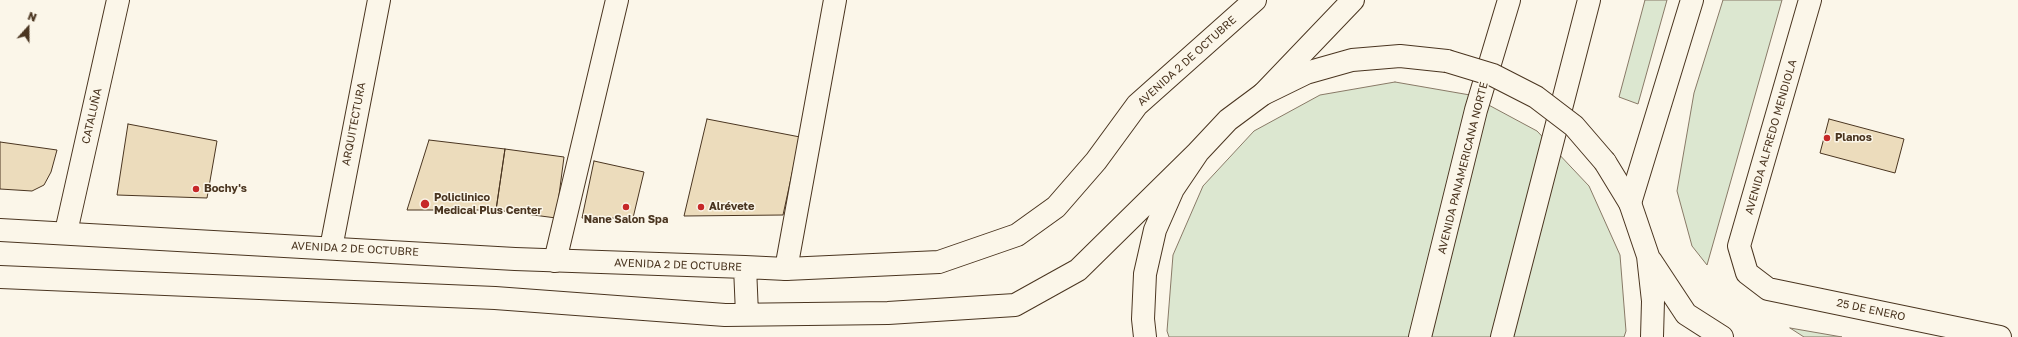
<!DOCTYPE html>
<meta charset="utf-8">
<style>
body{margin:0}
#map{position:relative;width:2018px;height:337px;overflow:hidden;background:#fbf6e9;font-family:"Golos Text",sans-serif}
canvas{display:block}
.north{position:absolute;left:8px;top:8px;width:40px;height:40px;-webkit-text-stroke:3px #fbf6e9;paint-order:stroke;rotate:21deg;font-size:11px;font-weight:700;line-height:16px;text-align:center;color:#4a3520}
.north::after{content:'';display:block;margin:auto;width:14px;height:18px;background:#4a3520;clip-path:polygon(50% 0,100% 100%,50% 72%,0 100%)}
</style>
<div id="map">
<canvas width="2018" height="337"></canvas>
<div class="north">N</div>
</div>
<script>
const ctx = document.querySelector('canvas').getContext('2d');
ctx.lineJoin = 'round';
function fill(path, color) {
  ctx.fillStyle = color;
  ctx.fill(path, 'evenodd');
}
function shape(rows) {
  const path = new Path2D();
  for (const r of rows) {
    path.moveTo(r[0], r[1]);
    for (let i = 2; i < r.length; i += 2) path.lineTo(r[i], r[i + 1]);
  }
  return path;
}
function trace(path, color, width, dash) {
  ctx.strokeStyle = color;
  ctx.lineWidth = width;
  ctx.lineCap = dash ? 'butt' : 'round';
  ctx.setLineDash(dash || []);
  ctx.stroke(path);
}
function drawText(font, color, halo, rows, align = 'center') {
  ctx.font = font + ' "Golos Text",sans-serif';
  ctx.lineWidth = 3;
  ctx.setLineDash([]);
  ctx.textBaseline = 'middle';
  ctx.strokeStyle = halo;
  ctx.fillStyle = color;
  for (const [text, x, y, turn = 0] of rows) {
    ctx.save();
    ctx.translate(x, y);
    ctx.rotate((+turn || 0) * Math.PI / 180);
    ctx.textAlign = isNaN(turn) ? turn : align;
    if (halo) ctx.strokeText(text, 0, 0);
    ctx.fillText(text, 0, 0);
    ctx.restore();
  }
}
const green = shape([
 [1645,0,1667,0,1638,104,1619,97,1645,0],
 [1723,0,1782,0,1707,265,1692,246,1677,191,1694,93,1723,0],
 [1395,82,1470,95,1537,131,1589,186,1620,255,1626,331,1624,337,1169,337,1167,331,1173,255,1203,186,1254,131,1320,95,1395,82],
 [1790,328,1842,337,1804,337,1790,328]
]);
fill(green, '#dce7d0');
trace(green, '#887966', 1);
const building = shape([
 [707,119,800,137,783,215,684,216,707,119],
 [1829,119,1904,139,1895,173,1820,153,1829,119],
 [128,124,217,141,207,198,117,195,128,124],
 [429,140,505,149,496,210,407,210,429,140],
 [0,142,57,150,51,172,44,185,32,191,0,189,0,142],
 [505,149,564,157,556,218,496,210,505,149],
 [594,161,644,172,633,218,582,218,594,161]
]);
fill(building, '#ecdcbc');
trace(building, '#4a3520', 1);
const minor = shape([
 [1810,0,1739,246,1747,273,1768,289,2000,337],
 [66,232,118,0],
 [331,248,379,0],
 [555,261,617,0],
 [786,269,835,0]
]);
const major = shape([
 [1605,162,1630,203,1648,256,1653,301,1652,337],
 [0,230,515,259,745,267,786,269,939,262,1017,235,1056,207,1096,161,1137,105,1255,0],
 [1651,261,1686,314,1722,337],
 [745,267,747,314],
 [0,277,495,298,725,315,888,313,1015,305,1078,270,1198,152],
 [1145,337,1143,319,1145,274,1155,230,1173,189,1198,152,1228,120,1263,94,1306,73,1352,60,1400,56,1447,61]
]);
const highway = shape([
 [1263,94,1353,0],
 [1630,203,1692,0],
 [1420,337,1476,110,1509,0],
 [1502,337,1589,0]
]);
trace(minor, '#4a3520', 24);
trace(major, '#4a3520', 24);
trace(highway, '#4a3520', 24);
trace(minor, '#fbf6e9', 22);
trace(major, '#fbf6e9', 22);
trace(highway, '#fbf6e9', 22);
const majorBridge = shape([
 [1447,61,1493,75,1536,97,1574,126,1605,162]
]);
trace(majorBridge, '#4a3520', 24, []);
trace(majorBridge, '#fbf6e9', 22);
for (const [x, y, r, color] of [
 [1827,138,4,"#c62828"],
 [196,189,4,"#c62828"],
 [425,204,5,"#c62828"],
 [626,207,4,"#c62828"],
 [701,207,4,"#c62828"]
]) {
  const dot = new Path2D();
  dot.arc(x, y, r, 0, 2 * Math.PI);
  ctx.fillStyle = color;
  ctx.fill(dot);
  trace(dot, '#fbf6e9', 1.5);
}
drawText('11px', '#4a3520', '#fbf6e9', [
 ["AVENIDA 2 DE OCTUBRE",1187,61,-42],
 ["CATALUÑA",92,116,-77],
 ["ARQUITECTURA",354,124,-79],
 ["AVENIDA ALFREDO MENDIOLA",1771,137,-74],
 ["AVENIDA PANAMERICANA NORTE",1463,168,-76],
 ["AVENIDA 2 DE OCTUBRE",355,249,3],
 ["AVENIDA 2 DE OCTUBRE",678,265,2],
 ["25 DE ENERO",1871,310,12]
]);
drawText('bold 11px', '#4a3520', '#fbf6e9', [
 ["Planos",1835,138],
 ["Bochy's",204,189],
 ["Policlinico",434,198],
 ["Medical Plus Center",434,211],
 ["Alrévete",709,207],
 ["Nane Salon Spa",626,220,"center"]
], 'left');
</script>
